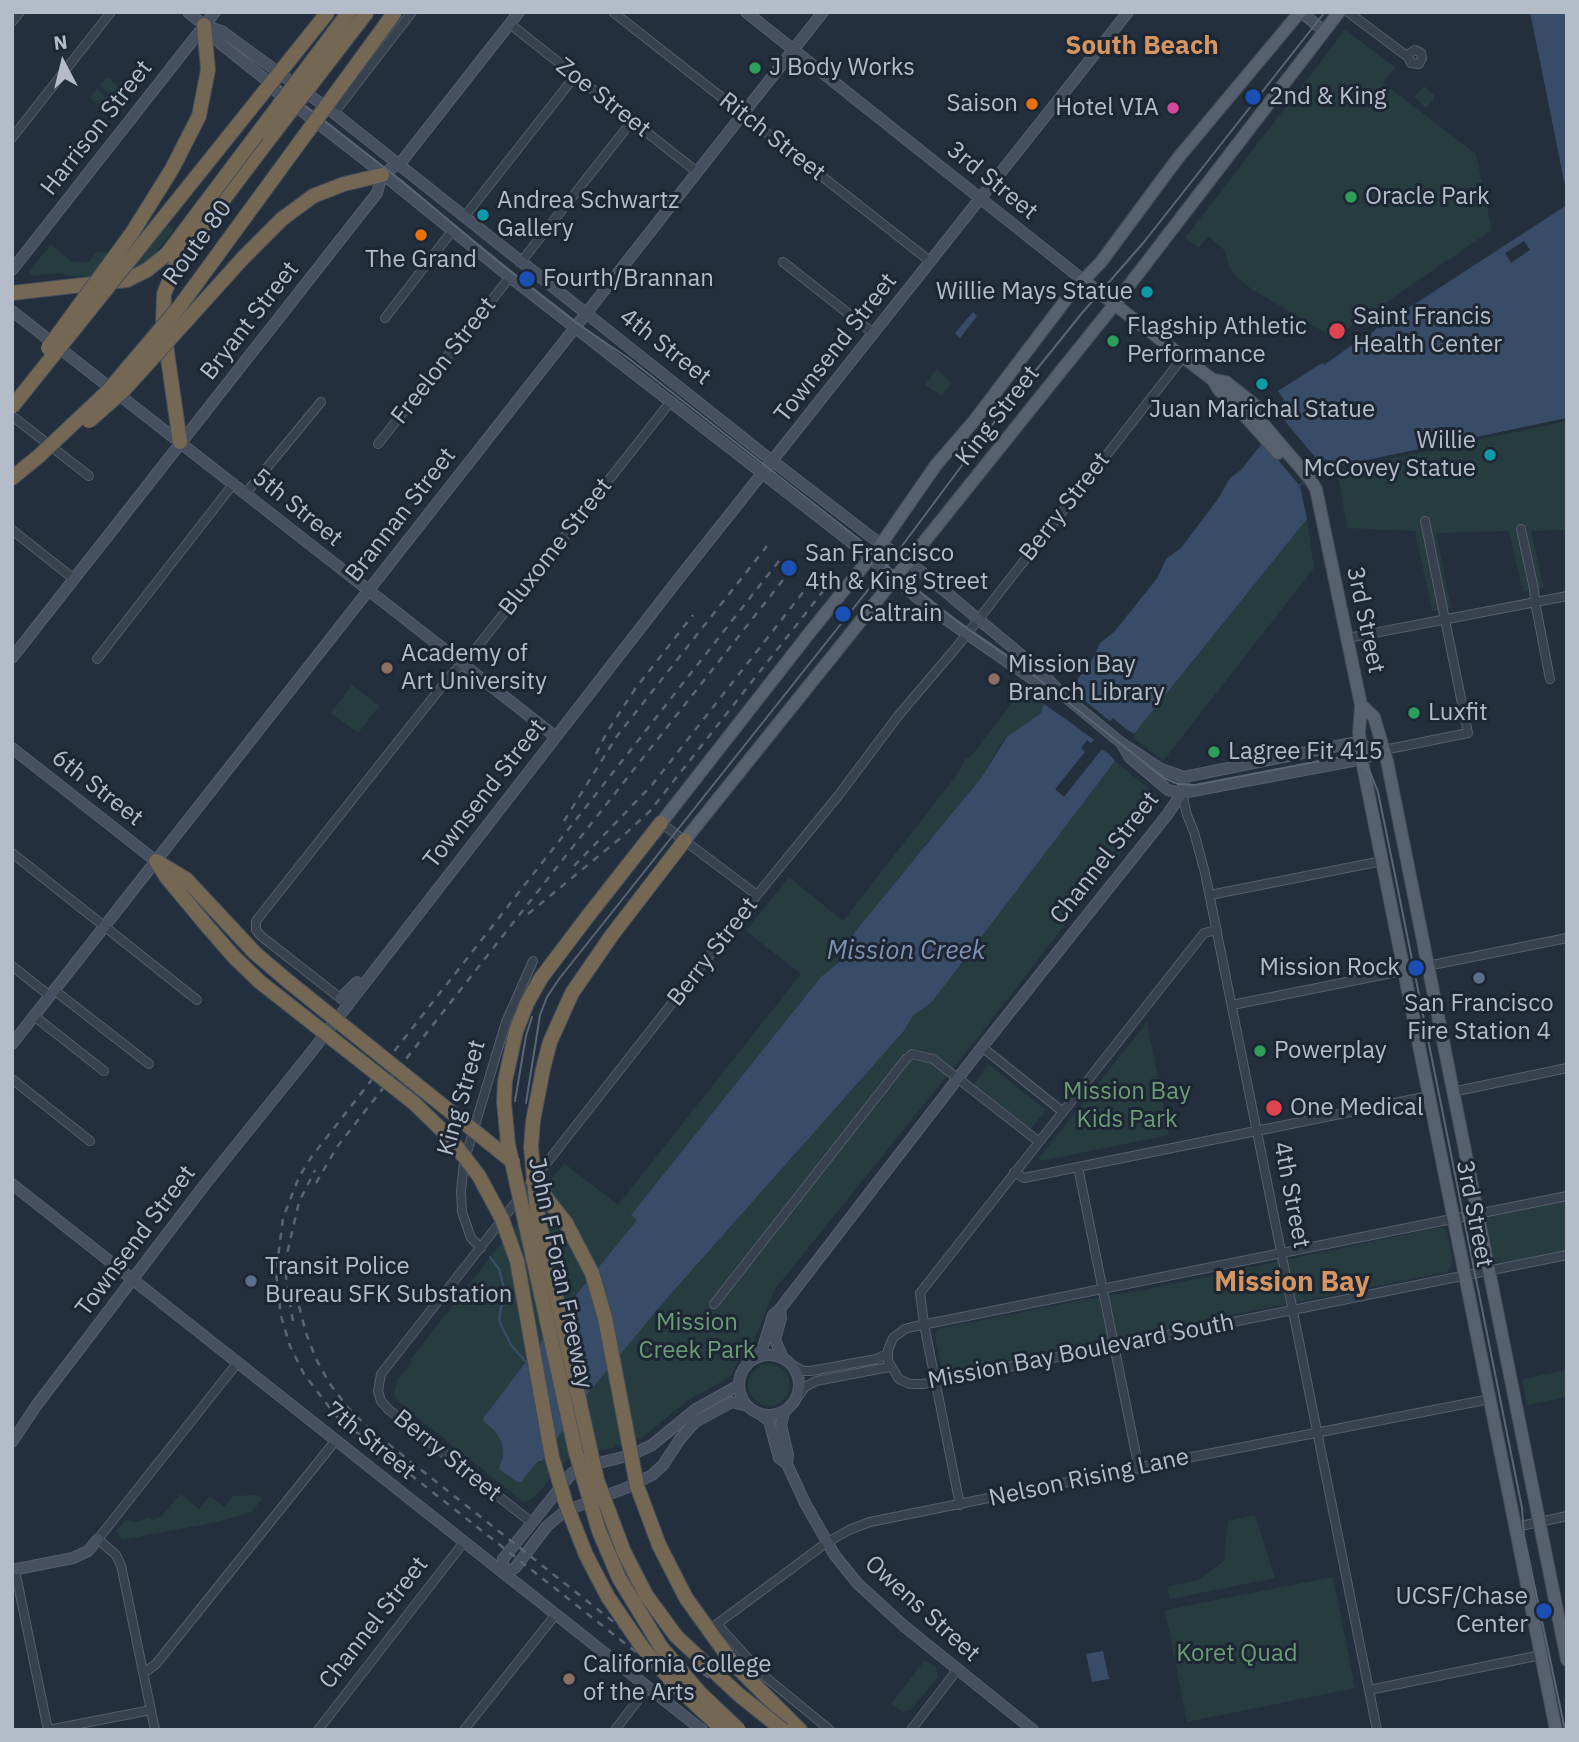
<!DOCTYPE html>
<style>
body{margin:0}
#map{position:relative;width:1579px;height:1742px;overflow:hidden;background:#242f3e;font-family:"IBM Plex Sans",sans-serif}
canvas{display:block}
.frame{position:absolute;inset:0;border:14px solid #b4bcc9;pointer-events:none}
.north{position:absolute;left:28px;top:28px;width:70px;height:70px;-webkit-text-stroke:5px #1d2633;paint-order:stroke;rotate:353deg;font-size:19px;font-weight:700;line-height:28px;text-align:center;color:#b4bcc9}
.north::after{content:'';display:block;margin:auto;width:24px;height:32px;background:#b4bcc9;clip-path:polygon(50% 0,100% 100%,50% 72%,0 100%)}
</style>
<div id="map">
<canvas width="1579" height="1742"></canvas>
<div class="frame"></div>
<div class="north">N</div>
</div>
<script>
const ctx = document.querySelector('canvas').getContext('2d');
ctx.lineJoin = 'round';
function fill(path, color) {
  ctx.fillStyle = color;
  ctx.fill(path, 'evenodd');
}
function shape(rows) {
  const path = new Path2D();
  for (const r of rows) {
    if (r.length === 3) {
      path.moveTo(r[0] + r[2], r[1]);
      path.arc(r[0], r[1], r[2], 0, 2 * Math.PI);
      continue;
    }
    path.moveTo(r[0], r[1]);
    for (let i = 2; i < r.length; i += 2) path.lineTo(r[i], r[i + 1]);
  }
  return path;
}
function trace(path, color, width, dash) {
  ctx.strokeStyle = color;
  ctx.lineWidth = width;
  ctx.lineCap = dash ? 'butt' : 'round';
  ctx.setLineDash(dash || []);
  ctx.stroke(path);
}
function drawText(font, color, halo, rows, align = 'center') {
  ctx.font = font + ' "IBM Plex Sans",sans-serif';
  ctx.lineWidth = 6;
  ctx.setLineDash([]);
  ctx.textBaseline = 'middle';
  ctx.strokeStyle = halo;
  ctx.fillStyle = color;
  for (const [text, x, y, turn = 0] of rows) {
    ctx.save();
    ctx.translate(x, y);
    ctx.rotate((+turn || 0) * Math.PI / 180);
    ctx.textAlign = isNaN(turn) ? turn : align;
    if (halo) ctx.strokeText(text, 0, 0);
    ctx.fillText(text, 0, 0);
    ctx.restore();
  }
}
fill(shape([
 [1345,30,1395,67,1383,83,1476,154,1492,230,1334,338,1253,290,1237,278,1229,266,1225,251,1208,236,1199,247,1185,238],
 [107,77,127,92,120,101,99,86],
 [1424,86,1434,95,1434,99,1426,108,1414,97],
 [97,89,117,105,110,114,90,98],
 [166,223,175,229,151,258,129,271,113,276,71,276,59,273,33,276,29,272,51,244,71,261,89,262,97,251,118,254,146,248],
 [937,369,951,383,942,396,925,385],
 [1567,418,1567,530,1531,531,1544,588,1523,592,1509,531,1436,533,1451,608,1432,611,1415,531,1347,528,1339,480,1337,477,1342,472,1338,467],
 [1307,519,1314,568,1163,761,1132,737],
 [352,685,379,706,358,733,331,713],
 [1023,688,1044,704,1041,713,1007,737,1000,745,981,778,854,933,843,959,821,977,632,1214,637,1220,580,1290,482,1420,496,1431,502,1443,503,1456,542,1461,589,1392,669,1296,903,1032,913,1016,932,1002,1115,761,1162,799,976,1040,775,1289,751,1348,739,1360,730,1377,687,1401,643,1437,620,1446,619,1444,614,1445,614,1448,588,1452,571,1458,560,1466,536,1496,528,1501,523,1502,397,1401,394,1394,397,1380,411,1363,411,1359,564,1163,618,1205,801,974,746,931,789,877,843,921,959,772,966,758,969,759],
 [1147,1022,1169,1135,1041,1161,1039,1158],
 [988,1064,1046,1110,1029,1131,973,1086],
 [1567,1200,1567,1251,1492,1265,1483,1217],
 [1437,1228,1443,1228,1447,1232,1453,1262,1447,1272,958,1370,941,1368,935,1335,938,1329,1082,1300,1143,1290],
 [769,1385,21],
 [1567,1370,1567,1397,1527,1405,1522,1379],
 [181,1494,199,1509,210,1496,224,1507,233,1496,258,1495,262,1499,252,1512,217,1522,122,1540,116,1531,126,1520,137,1522,150,1517,152,1521,160,1517],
 [1255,1515,1275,1578,1170,1599,1167,1587,1198,1580,1224,1561,1228,1521],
 [1333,1577,1355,1688,1187,1722,1165,1610],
 [925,1660,936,1667,938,1677,911,1710,902,1712,891,1704]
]), '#263c3f');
fill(shape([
 [1530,12,1567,12,1567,196,1546,91],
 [1567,205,1567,418,1338,467,1324,465,1300,486,1307,519,1134,734,1126,729,1107,752,1115,761,932,1002,913,1016,903,1032,669,1296,589,1392,542,1461,538,1461,521,1482,517,1482,499,1469,503,1456,502,1443,495,1431,482,1420,580,1290,637,1220,631,1215,821,977,843,959,854,933,981,778,1007,737,1041,713,1044,704,1061,716,1081,692,1073,685,1092,660,1100,643,1115,631,1158,577,1166,559,1181,548,1218,499,1230,478,1241,470,1263,442,1287,423,1279,413,1283,410,1279,405,1284,400,1278,391,1322,363,1324,365,1365,336,1367,338,1378,327,1380,329,1393,318],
 [973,312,977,316,960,338,955,333],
 [1103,1651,1109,1679,1092,1682,1086,1654]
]), '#394c67');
fill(shape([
 [1524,241,1530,250,1511,263,1505,253],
 [1277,403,1283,410,1279,414,1320,463,1326,459,1330,465,1334,462,1338,466,1567,418,1567,421,1338,470,1324,465,1299,485,1264,443,1266,437,1283,423,1275,414,1278,410,1275,405],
 [1075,693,1110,721,1113,718,1126,729,1107,753,1102,749,1064,797,1055,789,1085,752,1081,748,1087,740,1091,743,1094,740,1051,708,1053,705,1061,711]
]), '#242f3e');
trace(shape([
 [490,1257,499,1269,504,1288,499,1321,511,1345,526,1362]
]), '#394c67', 2.5);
const street = shape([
 [613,12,931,262],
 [1348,12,1408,57,1411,63,1419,64,1422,58,1421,53,1415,50,1410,53,1408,57],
 [12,22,20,12],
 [510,24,697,172],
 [334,113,412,12],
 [12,138,111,12],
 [465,216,575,76],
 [521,262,632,121],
 [783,262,873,333],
 [385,318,452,231],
 [12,416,89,476],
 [378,444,510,277],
 [246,493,321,402],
 [1521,529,1534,589,1535,602,1550,679],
 [12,530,74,579],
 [1348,638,1567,596],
 [97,659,234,483],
 [1384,750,1468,733,1425,521],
 [1182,793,1187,815,1194,832,1205,873,1377,1730],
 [661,823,757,895],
 [12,853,197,1000],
 [1210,895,1382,861],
 [12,966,50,996],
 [54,990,149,1064],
 [344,1001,261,936,256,930,256,921,404,734,451,675,471,655,671,401],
 [1232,1005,1567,938],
 [34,1016,104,1071],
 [982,1047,1063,1112],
 [12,1079,90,1141],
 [1452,1092,1567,1068],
 [1078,1167,1139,1469],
 [1014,1172,1024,1178,1429,1096],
 [1567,1196,912,1327,905,1329,893,1338,888,1350,888,1361,899,1379,910,1384,923,1384,1567,1255],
 [481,1248,471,1238,462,1212,461,1191,464,1162,506,1022,533,961],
 [714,1304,906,1059,912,1054,933,1059,1038,1141],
 [792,1365,803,1371,811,1371,876,1359,887,1354],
 [797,1398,805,1387,816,1381,889,1367],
 [960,1505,924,1324,920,1293,1204,933,1217,930],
 [531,1522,389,1410,381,1401,378,1391,381,1374,757,895,838,796,898,716,960,643,1183,357],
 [1516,1527,1567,1516],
 [15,1570,48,1730],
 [144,1673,156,1664,336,1440],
 [1369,1690,1541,1655],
 [48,1730,151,1710],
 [155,1730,121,1565,116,1555,98,1539,238,1362],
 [318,1730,464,1542],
 [464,1730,556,1614],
 [615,1730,648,1687],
 [830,1730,763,1675,717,1624,826,1543,849,1530,870,1522,1151,1465,1490,1399],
 [911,1730,957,1670]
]);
const secondary = shape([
 [188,12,204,25,221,44,265,79,276,91,364,159,510,277,856,546,928,607,1031,678,1051,687],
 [746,12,1083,280],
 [1301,12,1324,31],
 [204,25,223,32,334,113,762,453,870,536,917,568,1038,669,1062,694,1120,742,1161,769,1184,777,1352,743,1384,750],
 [12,270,215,12],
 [12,311,556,737],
 [12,658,377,193,382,175,402,161,519,12],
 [1122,744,1130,758,1168,790,1182,793,1363,759,1384,750],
 [12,748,156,861],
 [341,998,357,982],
 [12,1044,823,12],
 [12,1184,702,1730],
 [780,1309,781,1318,775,1340,783,1358],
 [769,1385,30],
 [753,1359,762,1350,773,1315,780,1309,982,1047,1167,815,1182,793,1184,777],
 [784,1412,781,1425,788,1455,787,1464,805,1503,834,1554,857,1583,904,1626,1033,1730],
 [760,1414,769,1421,779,1458,787,1464],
 [12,1442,36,1406,206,1183,309,1055,680,577,1128,12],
 [12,1570,73,1558,88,1551,98,1539],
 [503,1573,503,1559,572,1473,587,1466,631,1455,652,1445,696,1409,739,1385],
 [503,1573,515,1568,547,1526,565,1511,626,1488,652,1475,663,1465,680,1439,695,1422,732,1402,747,1406]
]);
const primary = shape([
 [1083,280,1213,380,1219,390,1235,403,1253,412,1310,479,1316,489,1361,705,1359,733,1363,766,1556,1730],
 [1213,380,1226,382,1256,406],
 [1237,407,1278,453],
 [1361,705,1374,717,1387,761,1567,1660],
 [661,823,811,631,882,543,936,465,974,421,1071,293,1101,262,1178,158,1300,12],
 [685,840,1114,305,1339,12]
]);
const highway = shape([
 [132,233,172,169,199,116,208,70,204,25],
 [243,258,282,219,313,196,344,184,382,175],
 [12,293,127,280,147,270,167,254,194,218],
 [180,442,163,324,164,294,177,261,270,138],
 [12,478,39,456],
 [156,861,186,879,255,953,289,982],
 [157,862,167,878,207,926],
 [588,916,661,823],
 [612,935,685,840],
 [686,1598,732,1662,800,1730]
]);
trace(street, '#565f6c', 10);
trace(secondary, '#565f6c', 12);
trace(primary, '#414a57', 14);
trace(highway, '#434c59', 16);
trace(street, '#38414e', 8);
trace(secondary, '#465061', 10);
trace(primary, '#56606e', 12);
trace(highway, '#746855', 14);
trace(shape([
 [280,86,403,182,501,264,578,324,628,358,860,540,887,566,961,624,1032,674,1164,778,1178,784,1195,785,1340,757,1354,760,1370,772,1378,792,1396,880,1522,1508,1524,1536,1565,1730],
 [515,1101,526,1036,532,1017],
 [526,1103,540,1015,547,997,559,979,887,566,992,425,1082,313,1144,242,1325,12]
]), '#5a6575', 2);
trace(shape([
 [596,754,607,732,635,689,693,615],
 [564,821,617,736,767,546],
 [574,866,652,785,812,581],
 [528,914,623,836,650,811,824,590],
 [316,1183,337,1147,358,1120,794,566],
 [299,1306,306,1333,316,1359,330,1384,349,1409,372,1431,668,1665],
 [293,1321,286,1281,287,1254,299,1202,315,1170],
 [645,1635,717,1683,777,1730],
 [735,1730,336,1416,304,1374,290,1346,281,1316,276,1273,283,1218,299,1177,312,1156,782,557]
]), '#5a6575', 2.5, [7, 7]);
const highwayBridge = shape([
 [270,138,367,12],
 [194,218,349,12],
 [48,348,132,233],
 [12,407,328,12],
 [89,421,123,391,243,258],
 [39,456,108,391,180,306,395,12],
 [588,916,541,978,527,1003,516,1031,505,1081,504,1102,508,1144,576,1453,599,1531,619,1578,661,1647,699,1692,739,1730],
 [207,926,234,957,260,982,414,1103,449,1137,479,1176,502,1219,517,1261,552,1457,566,1504,586,1555,608,1597,642,1647,675,1685,723,1730],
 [612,935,572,993,550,1042,543,1069,533,1121,531,1147,537,1211,597,1480,624,1552,646,1595,676,1636,738,1694,783,1730],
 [289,982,513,1162],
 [533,1181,566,1223,592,1273,605,1318,637,1486,659,1545,686,1598]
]);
trace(highwayBridge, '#434c59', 16, []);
trace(highwayBridge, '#746855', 14);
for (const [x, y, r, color] of [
 [755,68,7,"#2e9e5b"],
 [1253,97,9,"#1a4fb4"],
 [1032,104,7,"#e8710a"],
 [1173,108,7,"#d1479c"],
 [1351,197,7,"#2e9e5b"],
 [483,215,7,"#0f9aa8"],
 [421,235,7,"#e8710a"],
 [527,279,9,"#1a4fb4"],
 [1147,292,7,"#0f9aa8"],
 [1337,331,9,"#e0444e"],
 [1113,341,7,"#2e9e5b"],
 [1262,384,7,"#0f9aa8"],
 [1490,455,7,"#0f9aa8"],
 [789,568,9,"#1a4fb4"],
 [843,614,9,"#1a4fb4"],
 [387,668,7,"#8d6e63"],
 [994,679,7,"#8d6e63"],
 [1414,713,7,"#2e9e5b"],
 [1214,752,7,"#2e9e5b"],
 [1416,968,9,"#1a4fb4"],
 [1479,978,7,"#5c6f8a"],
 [1260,1051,7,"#2e9e5b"],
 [1274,1108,9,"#e0444e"],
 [251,1281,7,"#5c6f8a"],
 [1544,1611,9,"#1a4fb4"],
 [569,1679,7,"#8d6e63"]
]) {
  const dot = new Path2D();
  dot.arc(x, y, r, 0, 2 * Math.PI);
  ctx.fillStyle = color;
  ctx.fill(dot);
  trace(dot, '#1d2633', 2.5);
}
drawText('24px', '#b4bcc9', '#1d2633', [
 ["J Body Works",769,68],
 ["2nd & King",1269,97],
 ["Saison",1018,104,"right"],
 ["Hotel VIA",1159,108,"right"],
 ["Oracle Park",1365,197],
 ["Andrea Schwartz",497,201],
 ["Gallery",497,229],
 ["The Grand",421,260,"center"],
 ["Fourth/Brannan",543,279],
 ["Willie Mays Statue",1133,292,"right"],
 ["Saint Francis",1353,317],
 ["Health Center",1353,345],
 ["Flagship Athletic",1127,327],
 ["Performance",1127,355],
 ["Juan Marichal Statue",1262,410,"center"],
 ["Willie",1476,441,"right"],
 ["McCovey Statue",1476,469,"right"],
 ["San Francisco",805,554],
 ["4th & King Street",805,582],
 ["Caltrain",859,614],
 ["Academy of",401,654],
 ["Art University",401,682],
 ["Mission Bay",1008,665],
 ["Branch Library",1008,693],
 ["Luxfit",1428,713],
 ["Lagree Fit 415",1228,752],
 ["Mission Rock",1400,968,"right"],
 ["San Francisco",1479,1004,"center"],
 ["Fire Station 4",1479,1032,"center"],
 ["Powerplay",1274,1051],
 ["One Medical",1290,1108],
 ["Transit Police",265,1267],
 ["Bureau SFK Substation",265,1295],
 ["UCSF/Chase",1528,1597,"right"],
 ["Center",1528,1625,"right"],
 ["California College",583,1665],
 ["of the Arts",583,1693]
], 'left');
drawText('24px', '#b4bcc9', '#1d2633', [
 ["Zoe Street",603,98,38],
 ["Harrison Street",97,128,-52],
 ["Ritch Street",772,137,38],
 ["3rd Street",992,181,39],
 ["Route 80",198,243,-54],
 ["Bryant Street",250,321,-52],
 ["4th Street",665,347,38],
 ["Townsend Street",836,348,-52],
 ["Freelon Street",444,361,-52],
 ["King Street",998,416,-52],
 ["Berry Street",1065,507,-52],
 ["5th Street",297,508,39],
 ["Brannan Street",401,515,-52],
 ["Bluxome Street",556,547,-52],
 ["3rd Street",1365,620,78],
 ["6th Street",97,788,38],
 ["Townsend Street",485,794,-52],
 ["Channel Street",1105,858,-52],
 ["Berry Street",713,952,-52],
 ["King Street",462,1098,-74],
 ["4th Street",1291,1195,79],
 ["3rd Street",1474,1214,79],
 ["Townsend Street",136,1241,-53],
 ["John F Foran Freeway",560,1273,78],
 ["Mission Bay Boulevard South",1081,1352,-11],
 ["7th Street",370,1441,39],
 ["Berry Street",447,1456,39],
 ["Nelson Rising Lane",1089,1478,-12],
 ["Owens Street",922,1609,42],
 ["Channel Street",374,1623,-52]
]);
drawText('24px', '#6b9a76', '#1d2633', [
 ["Mission Bay",1127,1092],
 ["Kids Park",1127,1120],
 ["Mission",697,1323],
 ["Creek Park",697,1351],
 ["Koret Quad",1237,1654]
]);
drawText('bold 26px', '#d59563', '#1d2633', [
 ["South Beach",1142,46]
]);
drawText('italic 26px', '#7c92b1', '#1d2633', [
 ["Mission Creek",906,951]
]);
drawText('bold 28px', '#d59563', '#1d2633', [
 ["Mission Bay",1292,1283]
]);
</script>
